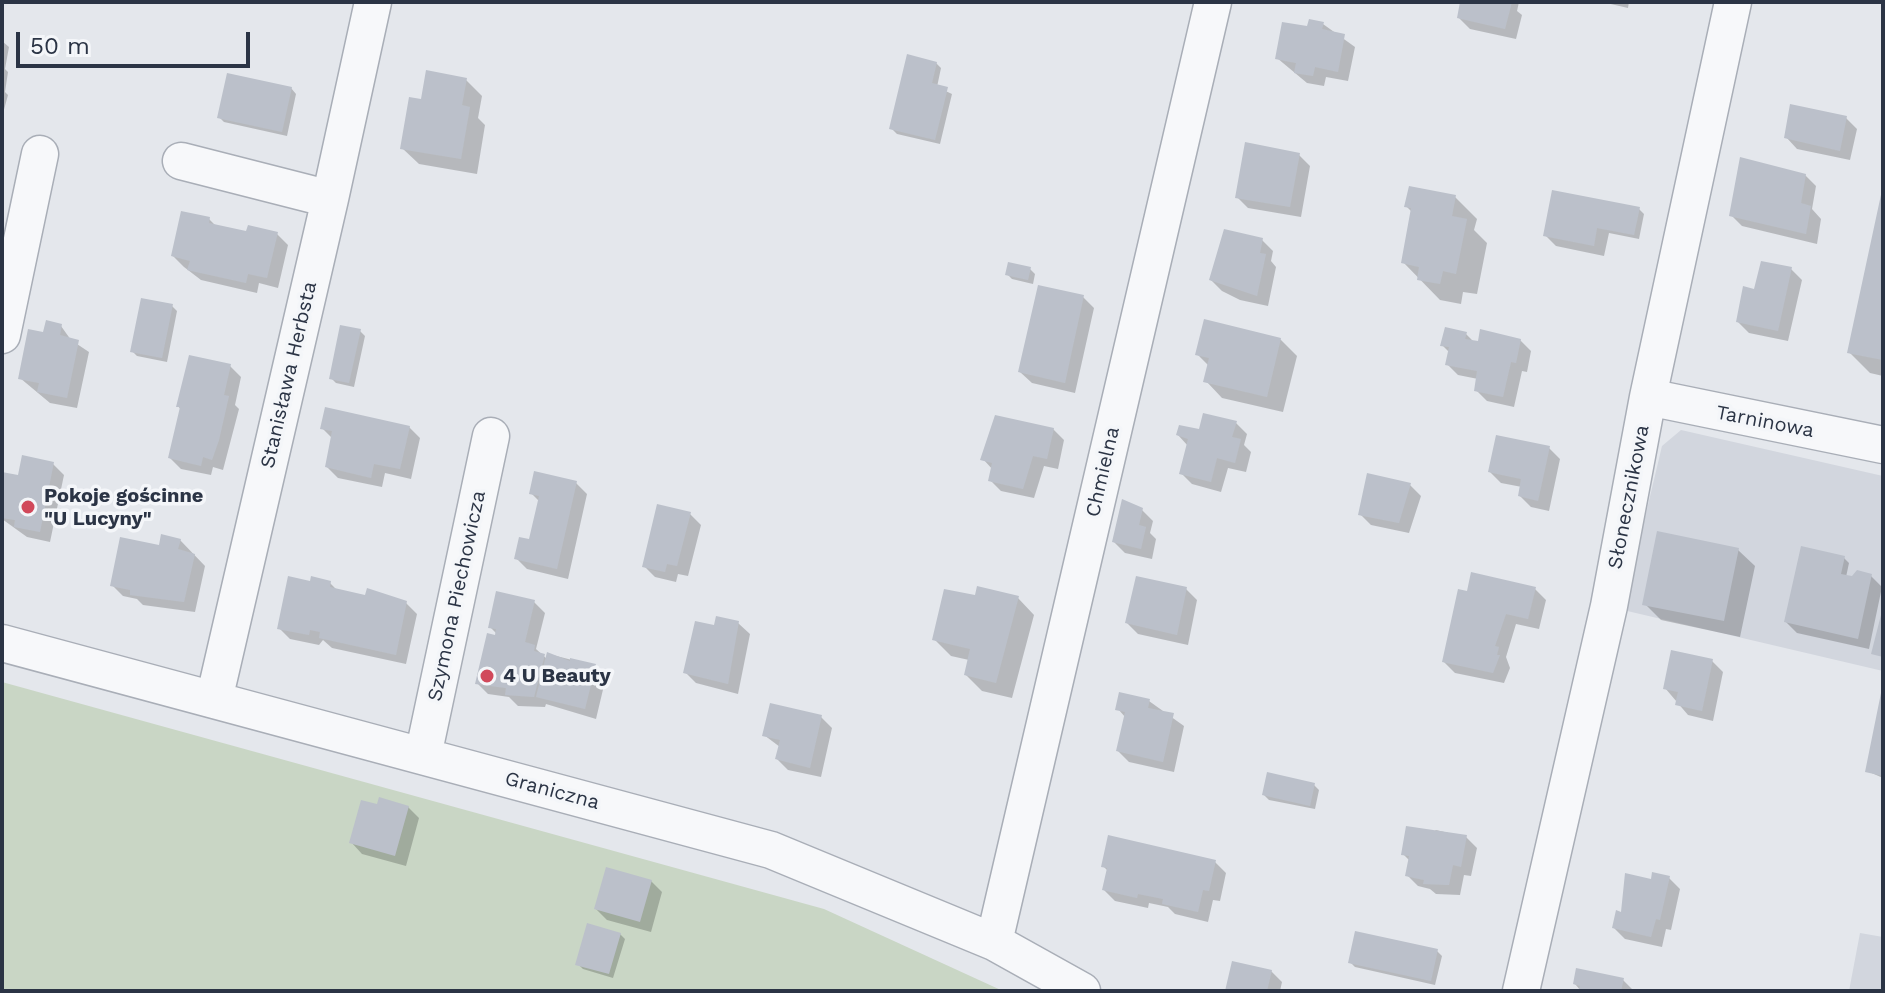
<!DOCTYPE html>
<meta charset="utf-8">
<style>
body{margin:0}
#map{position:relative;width:1885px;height:993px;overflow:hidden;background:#e4e7ec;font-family:"Work Sans",sans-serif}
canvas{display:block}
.frame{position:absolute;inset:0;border:4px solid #2b3445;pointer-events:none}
.scale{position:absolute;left:16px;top:32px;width:234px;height:36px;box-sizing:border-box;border:4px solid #2b3445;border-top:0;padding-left:10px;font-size:24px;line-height:28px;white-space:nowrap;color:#2b3445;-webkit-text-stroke:6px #f4f6f9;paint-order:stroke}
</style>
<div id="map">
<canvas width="1885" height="993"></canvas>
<div class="frame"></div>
<div class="scale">50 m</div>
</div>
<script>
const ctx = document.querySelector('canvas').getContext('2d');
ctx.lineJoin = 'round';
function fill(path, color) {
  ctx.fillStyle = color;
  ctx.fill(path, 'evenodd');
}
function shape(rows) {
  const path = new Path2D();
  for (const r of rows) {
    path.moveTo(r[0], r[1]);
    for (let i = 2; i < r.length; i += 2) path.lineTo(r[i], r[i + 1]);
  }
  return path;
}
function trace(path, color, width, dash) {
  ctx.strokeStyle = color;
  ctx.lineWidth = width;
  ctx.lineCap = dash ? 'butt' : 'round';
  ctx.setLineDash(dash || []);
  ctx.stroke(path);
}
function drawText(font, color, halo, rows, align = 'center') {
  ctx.font = font + ' "Work Sans",sans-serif';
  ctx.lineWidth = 7;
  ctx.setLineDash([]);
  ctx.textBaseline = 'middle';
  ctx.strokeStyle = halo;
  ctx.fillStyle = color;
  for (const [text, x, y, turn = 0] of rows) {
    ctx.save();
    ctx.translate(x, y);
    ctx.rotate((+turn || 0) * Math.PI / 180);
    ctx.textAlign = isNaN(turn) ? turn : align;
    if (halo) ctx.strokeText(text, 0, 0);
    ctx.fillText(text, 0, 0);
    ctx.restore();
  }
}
fill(shape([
 [1681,430,1883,476,1883,671,1623,610,1662,446],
 [1860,933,1883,937,1883,991,1849,991]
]), '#d2d6de');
fill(shape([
 [2,682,824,909,1003,991,2,991]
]), '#c9d6c5');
fill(shape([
 [1462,2,1519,2,1517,11,1522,15,1516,39,1470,29,1459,18],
 [1602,2,1629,2,1628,8],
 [1323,24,1355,47,1348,81,1326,77,1324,86,1307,83,1277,58,1309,29],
 [2,41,9,47,5,69,8,72,5,92,8,95,2,117],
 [936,63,941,68,937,87,952,94,940,144,897,134,892,129],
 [466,80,482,96,478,118,485,125,477,174,419,164,402,148,423,101],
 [291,88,296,94,287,136,224,122,219,117],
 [1846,118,1857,129,1850,160,1797,149,1786,137],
 [1299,155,1310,166,1301,217,1248,208,1237,197],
 [1805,175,1816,186,1812,209,1821,219,1817,244,1742,226,1731,215],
 [1883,193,1883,376,1870,373,1849,352],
 [1455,197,1477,219,1474,230,1487,243,1477,294,1463,292,1461,304,1440,300,1403,262,1413,213,1406,206],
 [1639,209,1644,214,1639,239,1609,233,1604,256,1556,246,1545,235],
 [209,219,216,226,248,233,277,234,288,245,278,288,259,283,257,293,201,280,184,267,173,256],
 [1262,240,1273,251,1271,261,1276,267,1268,306,1240,300,1222,291,1211,280],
 [1030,269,1035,274,1033,284,1012,279,1007,274],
 [1791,269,1802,280,1788,341,1749,333,1738,322,1756,291],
 [1083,297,1094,308,1075,393,1032,383,1020,372],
 [172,306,177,311,167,362,137,356,132,351],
 [61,326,71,340,89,352,77,408,50,403,20,378,45,334],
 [360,331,365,336,354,387,336,383,331,378],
 [1466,334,1475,343,1520,340,1531,351,1527,372,1522,371,1514,407,1487,401,1476,390,1478,379,1458,375,1447,364,1450,353,1442,345],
 [1280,339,1297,356,1283,412,1222,398,1206,381,1209,366,1198,355],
 [230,366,241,377,235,405,239,409,223,470,213,467,211,475,181,469,170,458,181,410,178,406],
 [1236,423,1247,434,1244,445,1251,452,1246,472,1228,468,1221,492,1192,484,1181,473,1188,446,1178,435],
 [409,427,420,438,411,479,385,473,382,487,338,478,327,467,333,439,322,428],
 [1053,429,1064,440,1058,469,1044,466,1034,498,1001,491,990,480,993,470,983,459],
 [1549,448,1560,459,1549,511,1531,507,1520,496,1522,487,1501,483,1490,472],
 [53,464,64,475,50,542,27,537,2,519,2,474,19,477],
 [576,483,587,494,568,579,527,569,516,558,531,541,540,502,531,493],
 [1410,485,1421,496,1409,533,1371,525,1360,514],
 [1142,510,1153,521,1150,533,1156,539,1152,559,1125,553,1114,542],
 [690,514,701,525,688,576,678,574,676,582,655,577,644,566],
 [180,540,205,566,195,612,143,605,137,599,123,596,112,585,160,548],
 [1738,550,1755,566,1740,637,1661,620,1645,604],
 [1844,558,1849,563,1846,577,1871,576,1882,587,1869,649,1797,633,1786,622],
 [311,583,330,583,339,592,406,603,417,614,406,664,332,648,323,640,319,645,290,639,279,628],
 [1186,589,1197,600,1188,645,1138,634,1127,623],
 [1535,589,1546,600,1539,629,1516,624,1506,657,1510,668,1504,683,1455,673,1444,662],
 [977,598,1018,598,1034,615,1012,698,982,691,966,675,969,660,951,656,934,639],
 [534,602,545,613,536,649,547,659,549,654,595,666,606,677,596,719,546,704,545,707,518,706,509,697,488,694,477,683,501,638,490,627],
 [738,623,750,634,738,694,696,683,685,672,715,628],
 [1712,661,1723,672,1713,721,1688,715,1665,688],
 [1883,692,1883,778,1867,771],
 [1149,701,1184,726,1174,772,1129,762,1118,751,1126,718,1118,709],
 [821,717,832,728,821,777,788,770,777,759,780,747,764,735],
 [1314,785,1319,790,1315,809,1269,800,1264,795],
 [378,806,408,807,419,818,406,866,362,854,351,842],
 [1436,830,1466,837,1477,848,1471,876,1464,875,1460,895,1436,894,1430,889,1418,886,1407,875,1410,861,1403,854],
 [1215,862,1226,873,1220,901,1213,900,1208,922,1175,914,1168,907,1149,903,1148,908,1115,901,1104,890,1108,871,1103,866],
 [1669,878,1680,889,1671,930,1666,929,1662,947,1625,939,1614,928,1653,881],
 [651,881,662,892,651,932,607,920,596,909],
 [620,934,625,939,613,978,583,969,578,964],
 [1437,951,1442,956,1435,985,1355,967,1350,962],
 [1271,971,1282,982,1280,991,1227,991],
 [1623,980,1634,991,1581,991,1575,984]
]), '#0003');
fill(shape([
 [1460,2,1512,2,1505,29,1457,18],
 [1309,19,1324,22,1322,29,1345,34,1338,72,1315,67,1313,76,1294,73,1296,63,1275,59,1282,22,1307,26],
 [907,54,937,62,932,83,948,87,935,140,889,129],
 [426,70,467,78,462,105,470,107,461,159,400,149,409,97,421,99],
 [227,73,292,87,282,132,217,118],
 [1790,104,1847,116,1840,151,1784,138],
 [1245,142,1300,153,1290,207,1235,198],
 [1740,157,1806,174,1801,203,1811,206,1806,234,1729,216],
 [1409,186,1456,195,1452,216,1467,219,1456,274,1443,271,1440,284,1417,280,1419,267,1401,263,1411,208,1404,207],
 [1552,190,1640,207,1634,235,1597,228,1594,246,1543,236],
 [1882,190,1883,190,1883,360,1847,353],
 [181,211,210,217,209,223,246,231,248,225,278,232,267,278,248,274,246,283,187,270,190,261,171,256],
 [1224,229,1263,238,1260,253,1266,254,1257,296,1209,280],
 [1761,261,1792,267,1778,331,1736,322,1743,286,1754,289],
 [1008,262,1031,267,1028,280,1005,275],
 [1038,285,1084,295,1065,383,1018,372],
 [141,298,173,304,162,358,130,352],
 [1204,319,1281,338,1267,397,1203,382,1209,358,1195,355],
 [46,320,62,324,60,335,79,340,67,398,37,392,39,383,18,379,28,329,43,332],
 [340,325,361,329,349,383,329,379],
 [1445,327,1467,332,1465,339,1478,341,1480,329,1521,339,1516,363,1511,362,1503,397,1474,391,1477,371,1445,365,1449,347,1440,346],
 [189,355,231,364,224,395,229,396,219,440,212,460,203,457,201,466,168,458,180,407,176,407],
 [325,407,410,426,400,469,374,464,371,478,325,467,332,431,320,429],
 [1203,413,1237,421,1232,437,1241,439,1235,463,1217,458,1211,482,1179,474,1188,439,1176,435,1179,425,1199,429],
 [995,415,1054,428,1047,459,1033,456,1023,489,988,481,992,463,980,460],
 [1496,435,1550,446,1538,501,1518,496,1521,479,1488,472],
 [22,455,54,462,40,532,14,527,15,520,2,518,2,472,18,475],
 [534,471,577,481,557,569,514,559,519,537,529,539,539,496,529,494],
 [1367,473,1411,483,1399,523,1358,515],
 [1122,499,1143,508,1139,525,1146,527,1141,549,1112,542],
 [657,504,691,512,677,566,667,564,665,572,642,567],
 [1657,531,1739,548,1724,621,1642,605],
 [161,534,181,539,178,549,195,554,184,602,130,595,130,590,110,586,120,537,159,545],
 [1801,546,1845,556,1841,574,1852,576,1857,570,1872,574,1858,639,1784,622],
 [1471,572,1536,587,1528,619,1506,614,1495,646,1499,647,1497,655,1500,655,1493,673,1442,662,1458,589,1467,591],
 [288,576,310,581,311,576,331,581,330,587,365,595,367,588,407,601,396,655,319,638,320,632,310,630,309,635,277,629],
 [1136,576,1187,587,1177,635,1125,623],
 [977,586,1019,596,996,683,964,675,970,649,932,640,944,589,975,595],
 [496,591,535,600,525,642,535,645,534,651,545,654,534,697,505,695,506,688,475,684,487,633,495,635,496,629,488,628],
 [1882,611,1883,611,1883,657,1871,654],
 [716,616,739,621,728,684,683,673,695,621,714,625],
 [1671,650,1713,659,1702,711,1675,705,1678,692,1663,689],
 [547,652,570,661,570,658,596,664,585,709,536,697],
 [1882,688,1883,688,1883,776,1865,772],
 [1119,692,1150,699,1148,708,1174,713,1163,762,1116,751,1125,712,1115,710],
 [770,703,822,715,810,768,775,759,780,740,762,736],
 [1267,772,1315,783,1310,806,1262,795],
 [379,797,409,806,395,856,349,843,361,800,377,804],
 [1406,826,1467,835,1461,867,1453,865,1449,885,1423,884,1424,880,1405,876,1409,856,1401,855],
 [1108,835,1216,860,1209,891,1203,890,1198,912,1162,904,1163,899,1138,894,1137,898,1102,890,1107,868,1101,867],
 [606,867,652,880,640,922,594,909],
 [1652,872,1670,876,1660,920,1656,919,1651,937,1612,928,1616,910,1621,912,1625,873,1651,879],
 [587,923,621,933,609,974,575,965],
 [1355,931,1438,949,1431,981,1348,963],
 [1232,961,1272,970,1267,991,1225,991],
 [1576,968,1624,978,1621,991,1578,991,1580,986,1573,984]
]), '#bbc0ca');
const minor = shape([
 [181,161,330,199,214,700],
 [330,199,373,2],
 [2,335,40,154],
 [1648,397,1883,445],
 [2,643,771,850,994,942,1082,991],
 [423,756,491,436],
 [994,942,1213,2],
 [1521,991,1609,606,1648,397,1733,2]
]);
trace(minor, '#a9aeb7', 39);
trace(minor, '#f7f8fa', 36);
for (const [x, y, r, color] of [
 [28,507,8,"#d1495b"],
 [487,676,8,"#d1495b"]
]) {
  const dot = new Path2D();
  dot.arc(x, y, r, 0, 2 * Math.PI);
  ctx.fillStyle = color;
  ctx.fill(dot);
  trace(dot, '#f4f6f9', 3);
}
drawText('20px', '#2b3445', '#f4f6f9', [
 ["Stanisława Herbsta",289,375,-77],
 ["Tarninowa",1765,422,11],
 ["Chmielna",1103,472,-77],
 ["Słonecznikowa",1629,497,-79],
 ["Szymona Piechowicza",457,596,-78],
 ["Graniczna",552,791,15]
]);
drawText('bold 20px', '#2b3445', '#f4f6f9', [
 ["Pokoje gościnne",44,496],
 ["\"U Lucyny\"",44,519],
 ["4 U Beauty",503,676]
], 'left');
</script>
